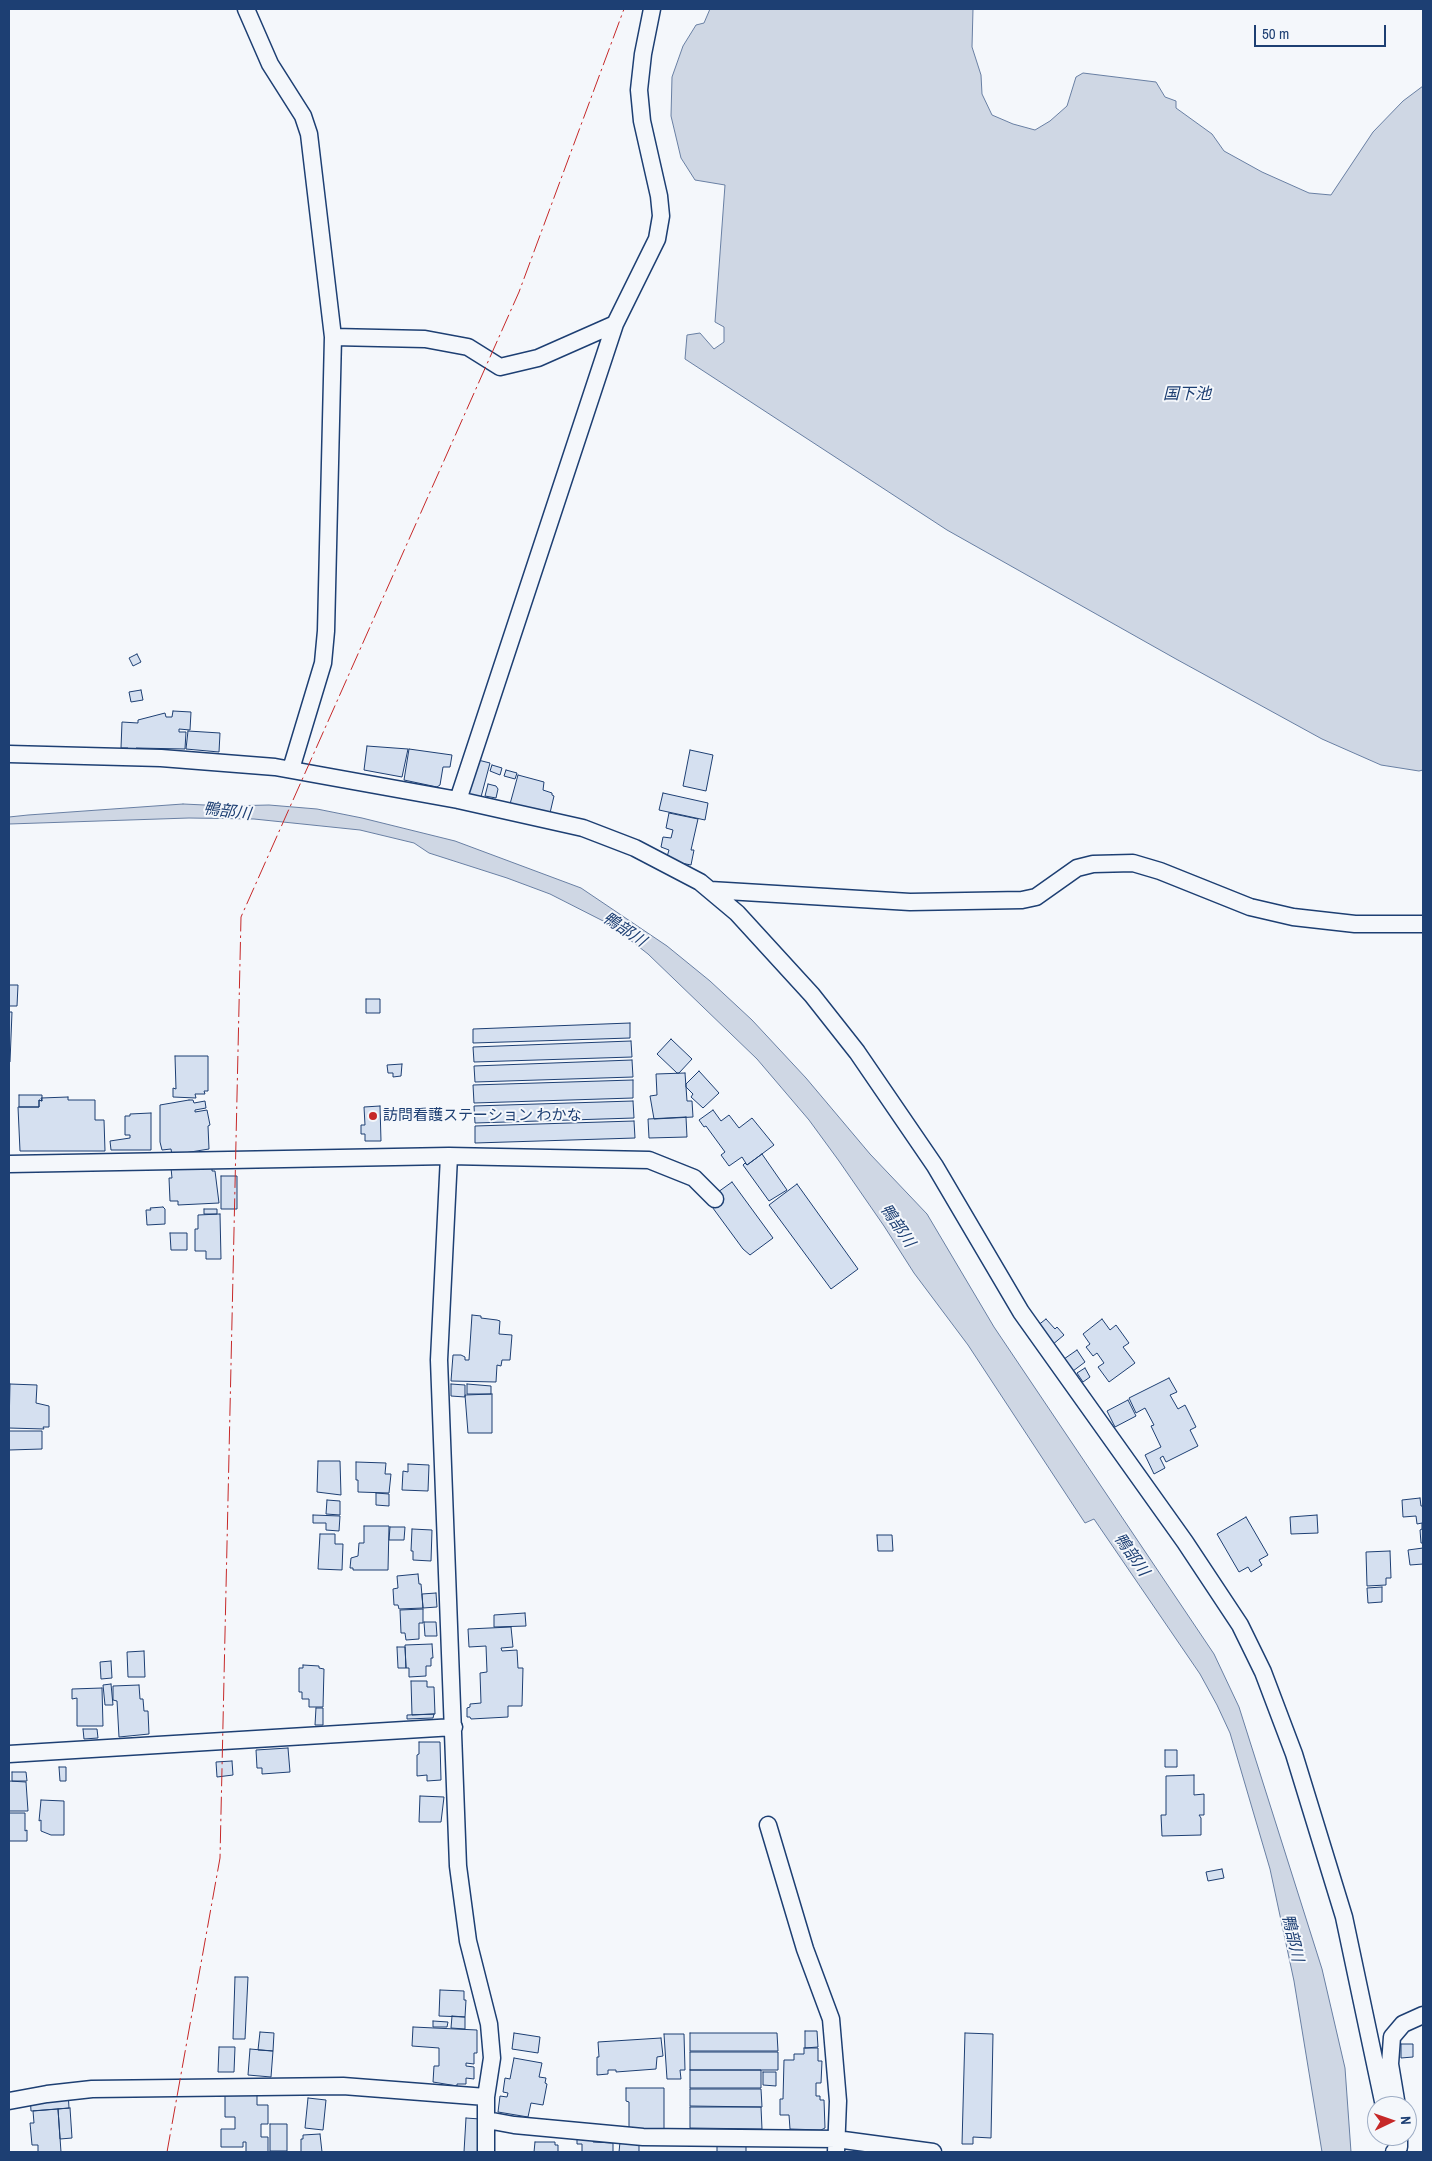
<!DOCTYPE html>
<meta charset="utf-8">
<style>
body{margin:0}
#map{position:relative;width:1432px;height:2161px;overflow:hidden;background:#f4f7fb;font-family:"Archivo Narrow",sans-serif}
canvas{display:block}
.frame{position:absolute;inset:0;border:10px solid #1d3f73;pointer-events:none}
.north{position:absolute;left:1367px;top:2096px;width:50px;height:50px;box-sizing:border-box;background:#f4f7fb;border:1px solid #9eadc5;border-radius:50%;rotate:87deg;font-size:14px;font-weight:700;line-height:20px;text-align:center;color:#1d3f73}
.north::after{content:'';display:block;margin:auto;width:18px;height:22px;background:#c62828;clip-path:polygon(50% 0,100% 100%,50% 72%,0 100%)}
.scale{position:absolute;left:1254px;top:25px;width:132px;height:22px;box-sizing:border-box;border:2px solid #1d3f73;border-top:0;padding-left:6px;font-size:15px;line-height:18px;white-space:nowrap;color:#1d3f73;-webkit-text-stroke:4px #f4f7fb;paint-order:stroke}
</style>
<div id="map">
<canvas width="1432" height="2161"></canvas>
<div class="frame"></div>
<div class="north">N</div>
<div class="scale">50 m</div>
</div>
<script>
const ctx = document.querySelector('canvas').getContext('2d');
ctx.lineJoin = 'round';
function fill(path, color) {
  ctx.fillStyle = color;
  ctx.fill(path, 'evenodd');
}
function shape(rows) {
  const path = new Path2D();
  for (const r of rows) {
    path.moveTo(r[0], r[1]);
    for (let i = 2; i < r.length; i += 2) path.lineTo(r[i], r[i + 1]);
  }
  return path;
}
function trace(path, color, width, dash) {
  ctx.strokeStyle = color;
  ctx.lineWidth = width;
  ctx.lineCap = dash ? 'butt' : 'round';
  ctx.setLineDash(dash || []);
  ctx.stroke(path);
}
function drawText(font, color, halo, rows, align = 'center') {
  ctx.font = font + ' "Archivo Narrow","Noto Sans JP",sans-serif';
  ctx.lineWidth = 4;
  ctx.setLineDash([]);
  ctx.textBaseline = 'middle';
  ctx.strokeStyle = halo;
  ctx.fillStyle = color;
  for (const [text, x, y, turn = 0] of rows) {
    ctx.save();
    ctx.translate(x, y);
    ctx.rotate((+turn || 0) * Math.PI / 180);
    ctx.textAlign = isNaN(turn) ? turn : align;
    if (halo) ctx.strokeText(text, 0, 0);
    ctx.fillText(text, 0, 0);
    ctx.restore();
  }
}
const water = shape([
 [710,9,973,9,972,47,981,75,982,94,992,115,1013,124,1035,130,1050,121,1067,106,1076,77,1083,73,1156,82,1165,97,1176,101,1176,108,1212,134,1224,151,1262,172,1309,193,1331,195,1373,132,1403,101,1423,86,1423,770,1419,771,1381,765,1322,739,1176,659,947,530,685,359,687,335,700,333,714,349,724,342,724,327,715,322,725,185,695,180,681,158,671,116,672,77,683,46,696,25,704,23,710,9],
 [183,804,226,806,269,805,317,809,362,818,455,841,581,888,667,946,710,981,752,1020,806,1078,870,1154,927,1214,994,1327,1214,1654,1239,1707,1322,1969,1345,2068,1351,2152,1322,2152,1294,1981,1270,1869,1230,1733,1217,1705,1200,1674,1094,1519,1085,1523,968,1345,914,1273,884,1226,839,1161,809,1120,757,1059,648,954,611,925,550,894,507,878,429,853,414,843,360,830,254,819,189,818,9,824,9,817,28,815,183,804]
]);
fill(water, '#cfd7e4');
trace(water, '#687fa3', 1);
const building = shape([
 [137,654,141,662,133,666,129,658,137,654],
 [141,690,143,700,131,702,129,692,141,690],
 [173,711,191,712,190,730,179,729,179,732,186,732,185,749,136,748,136,751,127,751,128,748,121,748,122,722,138,723,138,720,165,713,166,717,172,717,173,711],
 [188,731,220,733,219,752,186,749,188,731],
 [367,746,408,749,402,777,364,770,367,746],
 [409,749,452,755,450,767,443,767,440,785,437,787,404,780,409,749],
 [690,750,713,755,706,791,683,786,690,750],
 [474,759,490,763,481,797,466,794,474,759],
 [492,765,502,768,500,775,490,771,492,765],
 [506,770,517,773,515,779,504,776,506,770],
 [518,775,544,782,543,790,552,793,552,795,554,796,550,813,510,804,518,775],
 [488,784,496,786,498,789,496,798,485,796,488,784],
 [663,793,708,803,705,820,659,810,663,793],
 [669,813,698,819,691,850,694,850,691,865,666,860,669,850,661,847,663,837,671,838,673,830,666,828,669,813],
 [9,985,18,985,17,1006,9,1006,9,985],
 [366,999,380,999,380,1013,366,1013,366,999],
 [9,1012,12,1012,10,1062,9,1062,9,1012],
 [630,1023,630,1038,473,1043,473,1029,630,1023],
 [671,1039,692,1059,679,1073,677,1073,657,1054,671,1039],
 [631,1041,632,1057,474,1062,473,1047,631,1041],
 [175,1056,208,1056,208,1091,204,1091,205,1094,195,1094,196,1098,173,1097,173,1088,176,1089,175,1056],
 [632,1060,633,1077,475,1082,474,1066,632,1060],
 [402,1064,401,1076,393,1077,393,1073,388,1073,387,1065,402,1064],
 [699,1071,719,1093,703,1108,691,1097,693,1094,686,1087,686,1084,699,1071],
 [685,1073,687,1101,692,1101,693,1117,654,1119,650,1096,657,1095,656,1074,685,1073],
 [633,1080,633,1098,474,1103,473,1085,633,1080],
 [19,1095,42,1095,42,1101,39,1100,39,1107,19,1107,19,1095],
 [68,1097,68,1100,95,1100,95,1120,104,1120,105,1151,20,1151,18,1107,39,1107,39,1100,42,1101,41,1098,68,1097],
 [189,1100,193,1100,194,1103,205,1101,206,1108,195,1110,195,1112,207,1110,210,1125,208,1126,209,1149,172,1155,171,1149,162,1150,160,1142,160,1105,189,1100],
 [633,1101,634,1118,475,1123,474,1106,633,1101],
 [380,1106,381,1141,365,1141,365,1134,361,1134,361,1125,365,1125,364,1107,380,1106],
 [713,1110,721,1121,729,1115,739,1128,752,1118,774,1145,747,1165,742,1157,729,1166,721,1155,725,1152,706,1126,704,1127,699,1120,713,1110],
 [151,1113,151,1150,111,1150,110,1141,130,1138,130,1135,125,1135,125,1116,130,1116,130,1114,151,1113],
 [686,1117,687,1137,649,1138,648,1119,686,1117],
 [634,1121,635,1138,475,1143,475,1126,634,1121],
 [762,1154,787,1190,769,1201,743,1165,745,1163,747,1165,762,1154],
 [192,1167,192,1169,212,1168,212,1171,215,1171,219,1203,178,1205,178,1201,170,1201,169,1178,172,1178,171,1168,192,1167],
 [221,1176,237,1176,237,1209,221,1209,221,1176],
 [732,1182,773,1238,750,1255,743,1249,707,1200,732,1182],
 [797,1184,858,1269,831,1289,769,1205,797,1184],
 [163,1207,165,1209,165,1224,147,1225,146,1210,151,1210,150,1208,163,1207],
 [204,1209,217,1209,217,1214,204,1214,204,1209],
 [220,1214,221,1259,206,1259,206,1251,195,1251,195,1229,198,1229,198,1215,220,1214],
 [170,1233,187,1233,187,1250,171,1250,170,1233],
 [472,1315,481,1316,481,1318,497,1320,500,1321,499,1334,512,1335,510,1360,502,1360,501,1366,497,1365,496,1382,451,1381,453,1355,461,1355,465,1357,465,1360,469,1360,472,1315],
 [1046,1319,1055,1329,1057,1327,1064,1335,1052,1345,1037,1326,1046,1319],
 [1102,1319,1110,1330,1116,1325,1129,1343,1123,1347,1135,1363,1109,1382,1098,1367,1104,1363,1097,1353,1093,1356,1086,1347,1090,1344,1083,1334,1102,1319],
 [1077,1350,1085,1362,1073,1371,1064,1359,1077,1350],
 [1085,1368,1090,1377,1083,1382,1077,1373,1085,1368],
 [1169,1378,1177,1392,1170,1395,1178,1409,1185,1405,1196,1427,1190,1430,1198,1446,1166,1462,1163,1456,1160,1458,1165,1468,1154,1474,1145,1455,1161,1447,1151,1426,1154,1425,1145,1408,1136,1413,1129,1398,1169,1378],
 [10,1384,37,1385,36,1403,49,1406,49,1427,43,1427,44,1429,9,1428,10,1384],
 [451,1384,465,1385,465,1397,451,1396,451,1384],
 [467,1384,491,1386,491,1394,467,1394,467,1384],
 [492,1394,492,1433,468,1433,465,1395,492,1394],
 [1128,1400,1136,1416,1115,1427,1107,1411,1128,1400],
 [9,1431,42,1431,42,1449,9,1450,9,1431],
 [318,1461,340,1461,341,1495,317,1492,318,1461],
 [356,1462,386,1463,385,1474,391,1474,389,1493,358,1492,358,1480,356,1480,356,1462],
 [408,1464,429,1465,428,1491,402,1490,403,1471,408,1472,408,1464],
 [376,1493,389,1494,389,1506,376,1505,376,1493],
 [1420,1498,1421,1506,1423,1506,1423,1543,1421,1543,1420,1530,1422,1529,1422,1523,1417,1524,1416,1516,1403,1517,1402,1500,1420,1498],
 [327,1500,340,1501,340,1515,326,1514,327,1500],
 [313,1515,340,1516,339,1531,326,1530,326,1523,313,1523,313,1515],
 [1317,1515,1318,1533,1291,1534,1290,1517,1317,1515],
 [1246,1517,1268,1555,1259,1560,1262,1565,1251,1572,1248,1567,1239,1572,1217,1534,1246,1517],
 [364,1526,389,1526,388,1570,353,1570,353,1568,350,1568,351,1558,358,1556,359,1543,364,1543,364,1526],
 [390,1527,405,1527,404,1540,389,1540,390,1527],
 [412,1529,432,1530,431,1561,413,1560,413,1551,411,1551,412,1529],
 [320,1534,335,1534,335,1544,343,1544,342,1570,318,1569,320,1534],
 [877,1535,892,1535,893,1551,878,1551,877,1535],
 [1423,1548,1423,1564,1410,1565,1408,1550,1423,1548],
 [1390,1551,1391,1578,1386,1578,1386,1585,1367,1586,1366,1552,1390,1551],
 [418,1574,419,1584,421,1584,423,1608,399,1609,398,1605,394,1605,393,1589,398,1588,397,1576,418,1574],
 [1382,1587,1382,1602,1368,1603,1367,1588,1382,1587],
 [436,1593,437,1607,423,1608,422,1594,436,1593],
 [423,1609,423,1623,419,1623,419,1639,406,1640,405,1633,401,1633,400,1610,423,1609],
 [525,1613,526,1626,494,1627,494,1615,525,1613],
 [424,1622,436,1622,437,1636,425,1636,424,1622],
 [511,1627,513,1647,501,1648,502,1651,517,1650,518,1668,523,1668,522,1706,508,1706,508,1717,471,1719,470,1717,467,1717,467,1708,470,1707,470,1704,481,1703,480,1673,487,1672,486,1646,469,1647,468,1629,511,1627],
 [432,1644,433,1658,431,1658,431,1666,426,1666,426,1676,409,1677,409,1668,406,1668,405,1645,432,1644],
 [397,1647,405,1647,406,1668,398,1668,397,1647],
 [144,1651,145,1677,128,1677,127,1652,144,1651],
 [111,1661,112,1678,101,1679,100,1662,111,1661],
 [303,1665,319,1666,319,1668,324,1669,323,1707,309,1707,309,1699,302,1699,302,1692,299,1692,299,1668,303,1668,303,1665],
 [411,1681,427,1681,427,1687,434,1687,435,1714,412,1715,411,1681],
 [111,1684,113,1705,105,1705,103,1685,111,1684],
 [139,1685,140,1699,143,1699,144,1711,148,1711,149,1734,119,1737,117,1701,113,1700,113,1686,139,1685],
 [102,1688,103,1726,77,1726,77,1698,72,1699,72,1689,102,1688],
 [316,1708,323,1708,323,1725,315,1725,316,1708],
 [434,1714,433,1718,407,1719,407,1715,434,1714],
 [83,1729,97,1729,98,1738,84,1739,83,1729],
 [419,1742,440,1742,441,1780,427,1781,427,1775,417,1776,417,1755,419,1754,419,1742],
 [288,1748,290,1772,262,1774,262,1768,257,1768,256,1750,288,1748],
 [1165,1750,1177,1750,1177,1767,1165,1767,1165,1750],
 [232,1761,233,1775,217,1777,216,1762,232,1761],
 [59,1767,66,1767,66,1781,60,1781,59,1767],
 [12,1772,26,1772,27,1781,12,1781,12,1772],
 [1194,1775,1194,1795,1204,1794,1204,1815,1199,1815,1201,1818,1201,1835,1162,1836,1161,1815,1166,1815,1166,1776,1194,1775],
 [9,1781,26,1782,28,1811,9,1811,9,1781],
 [420,1796,444,1797,441,1822,419,1822,420,1796],
 [41,1800,64,1801,64,1835,51,1835,41,1831,41,1820,39,1821,41,1800],
 [9,1813,25,1813,25,1831,27,1830,27,1841,9,1841,9,1813],
 [1222,1869,1224,1878,1208,1881,1206,1872,1222,1869],
 [235,1977,248,1977,245,2039,233,2039,235,1977],
 [440,1990,464,1991,464,2000,466,2000,465,2017,439,2016,440,1990],
 [452,2016,465,2017,465,2029,451,2028,452,2016],
 [433,2021,448,2022,447,2027,433,2027,433,2021],
 [413,2027,477,2030,477,2053,474,2053,474,2064,466,2063,466,2066,474,2067,474,2079,466,2078,466,2084,457,2084,457,2086,433,2082,434,2066,439,2066,439,2048,412,2046,413,2027],
 [805,2031,817,2031,818,2047,805,2048,805,2031],
 [260,2032,274,2033,273,2051,258,2050,260,2032],
 [514,2033,540,2037,538,2053,512,2049,514,2033],
 [690,2033,777,2033,778,2051,690,2051,690,2033],
 [965,2033,993,2034,991,2138,973,2137,973,2144,962,2144,965,2033],
 [664,2034,684,2034,685,2070,680,2070,681,2079,667,2079,664,2034],
 [661,2038,663,2056,657,2057,656,2069,616,2072,616,2070,608,2070,608,2074,597,2075,597,2057,599,2057,598,2042,661,2038],
 [1401,2044,1413,2044,1413,2057,1401,2058,1401,2044],
 [219,2047,235,2047,234,2072,218,2072,219,2047],
 [804,2048,818,2048,818,2061,822,2061,821,2083,816,2083,816,2096,820,2096,820,2100,824,2100,825,2128,821,2130,790,2129,789,2115,780,2115,780,2099,783,2099,784,2060,794,2060,794,2054,804,2054,804,2048],
 [250,2049,273,2051,271,2077,248,2075,250,2049],
 [690,2052,778,2052,778,2070,690,2070,690,2052],
 [514,2058,542,2063,539,2077,546,2078,545,2083,547,2084,543,2105,531,2103,528,2117,498,2112,500,2096,507,2097,508,2093,503,2092,505,2078,510,2079,514,2058],
 [690,2070,761,2070,761,2088,690,2088,690,2070],
 [763,2072,776,2072,776,2086,763,2085,763,2072],
 [626,2088,664,2088,664,2129,629,2129,629,2102,626,2101,626,2088],
 [690,2089,761,2089,762,2107,690,2106,690,2089],
 [68,2091,69,2108,31,2111,30,2095,68,2091],
 [225,2095,257,2095,257,2105,268,2105,268,2124,261,2124,261,2137,268,2137,268,2152,246,2152,246,2142,243,2142,243,2147,221,2147,221,2129,235,2129,235,2117,225,2117,225,2095],
 [308,2098,326,2100,323,2130,305,2128,308,2098],
 [690,2107,761,2107,762,2129,690,2128,690,2107],
 [70,2108,72,2138,60,2139,58,2109,70,2108],
 [58,2109,61,2152,38,2152,38,2145,32,2145,30,2123,34,2123,33,2111,58,2109],
 [466,2118,480,2119,478,2152,464,2152,466,2118],
 [270,2124,287,2124,287,2151,270,2151,270,2124],
 [320,2134,322,2152,301,2152,301,2139,303,2139,303,2135,320,2134],
 [577,2135,593,2135,593,2142,613,2143,613,2152,582,2152,582,2144,577,2144,577,2135],
 [535,2142,555,2142,555,2145,558,2145,558,2152,534,2152,535,2142],
 [620,2142,639,2143,639,2152,619,2152,620,2142],
 [717,2144,746,2145,746,2152,717,2152,717,2144]
]);
fill(building, '#d5e0f0');
trace(building, '#1d3f73', 1);
const street = shape([
 [246,9,270,64,303,116,309,134,333,337,326,631,323,663,291,769],
 [333,337,425,339,468,347,500,367,538,358,615,324],
 [9,754,161,758,275,767,458,800,583,828,635,848,700,882,737,913,812,995,857,1052,935,1166,1021,1312,1185,1542,1240,1625,1263,1672,1294,1754,1344,1917,1384,2106],
 [458,800,615,324,657,239,661,216,659,196,642,121,639,90,643,54,652,9],
 [710,890,910,902,1022,900,1036,897,1077,868,1093,864,1133,863,1160,871,1250,907,1293,917,1355,924,1423,924],
 [449,1156,649,1160,694,1178,715,1199],
 [9,1164,449,1156,439,1360,458,1866,468,1941,489,2024,492,2058,486,2097,486,2152],
 [9,1754,454,1727],
 [768,1825,805,1949,831,2019,838,2101,836,2152],
 [9,2101,47,2094,92,2089,343,2086,486,2097],
 [1397,2106,1390,2064,1392,2037,1403,2024,1423,2015],
 [487,2120,514,2125,643,2137,836,2139,933,2152],
 [1394,2152,1399,2147,1399,2136]
]);
trace(street, '#1d3f73', 19);
trace(street, '#f4f7fb', 16);
trace(shape([
 [167,2152,220,1858,241,917,519,292,624,9]
]), '#c62828', 1, [18, 4, 2.5, 4]);
for (const [x, y, r, color] of [
 [373,1116,5,"#c62828"]
]) {
  const dot = new Path2D();
  dot.arc(x, y, r, 0, 2 * Math.PI);
  ctx.fillStyle = color;
  ctx.fill(dot);
  trace(dot, '#f4f7fb', 2);
}
drawText('15px', '#1d3f73', '#f4f7fb', [
 ["訪問看護ステーション わかな",383,1116]
], 'left');
drawText('italic 16px', '#1d3f73', '#f4f7fb', [
 ["国下池",1187,395],
 ["鴨部川",227,812,7],
 ["鴨部川",624,930,34],
 ["鴨部川",897,1226,56],
 ["鴨部川",1131,1555,55],
 ["鴨部川",1292,1938,77]
]);
</script>
